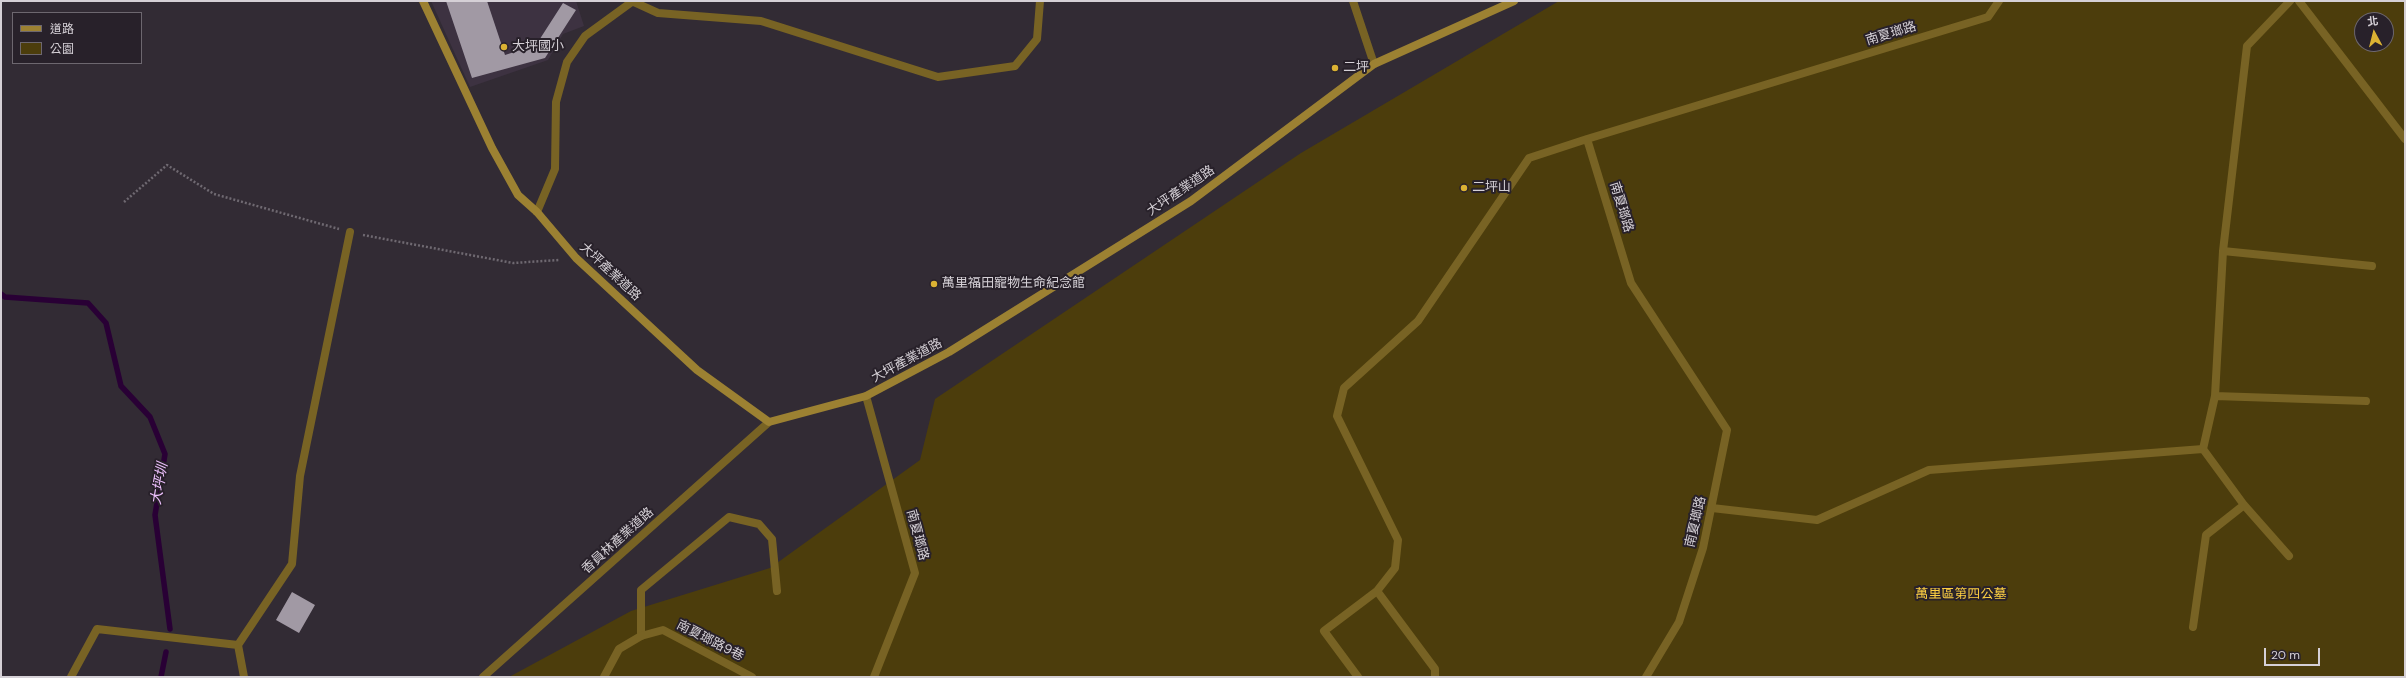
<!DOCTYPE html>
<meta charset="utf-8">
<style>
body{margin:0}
#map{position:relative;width:2406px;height:678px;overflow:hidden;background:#322b34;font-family:"DM Sans","Noto Sans TC",sans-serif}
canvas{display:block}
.frame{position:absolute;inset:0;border:2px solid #d5d0d6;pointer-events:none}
.legend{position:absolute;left:12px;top:12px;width:130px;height:52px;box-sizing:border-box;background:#28212a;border:1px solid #6d676f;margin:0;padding:5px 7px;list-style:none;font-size:12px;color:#d5d0d6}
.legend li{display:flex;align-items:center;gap:8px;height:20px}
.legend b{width:20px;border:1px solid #6d676f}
.north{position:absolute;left:2354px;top:12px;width:40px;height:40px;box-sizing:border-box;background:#28212a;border:1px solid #6d676f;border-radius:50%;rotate:353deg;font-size:11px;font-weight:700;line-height:16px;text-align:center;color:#d5d0d6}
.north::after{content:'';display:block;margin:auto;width:14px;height:18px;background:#dbb233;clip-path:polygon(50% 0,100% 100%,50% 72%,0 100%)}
.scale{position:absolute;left:2264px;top:648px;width:56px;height:18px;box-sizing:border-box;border:2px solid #d5d0d6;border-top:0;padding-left:5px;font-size:12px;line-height:14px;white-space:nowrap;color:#d5d0d6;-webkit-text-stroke:3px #28212a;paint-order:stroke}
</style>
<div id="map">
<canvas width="2406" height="678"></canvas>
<div class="frame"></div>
<ul class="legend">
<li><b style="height:5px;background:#9c8132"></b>道路</li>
<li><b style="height:11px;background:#4c3d0c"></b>公園</li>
</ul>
<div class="north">北</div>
<div class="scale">20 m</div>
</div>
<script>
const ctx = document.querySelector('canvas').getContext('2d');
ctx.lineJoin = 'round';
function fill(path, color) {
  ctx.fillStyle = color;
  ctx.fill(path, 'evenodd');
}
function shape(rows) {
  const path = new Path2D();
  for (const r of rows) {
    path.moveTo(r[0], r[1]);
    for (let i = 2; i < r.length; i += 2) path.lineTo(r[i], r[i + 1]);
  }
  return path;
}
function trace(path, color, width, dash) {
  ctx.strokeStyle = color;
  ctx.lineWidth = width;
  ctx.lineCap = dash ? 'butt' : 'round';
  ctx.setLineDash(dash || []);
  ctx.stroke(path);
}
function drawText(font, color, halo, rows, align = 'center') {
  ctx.font = font + ' "DM Sans","Noto Sans TC",sans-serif';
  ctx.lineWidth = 4;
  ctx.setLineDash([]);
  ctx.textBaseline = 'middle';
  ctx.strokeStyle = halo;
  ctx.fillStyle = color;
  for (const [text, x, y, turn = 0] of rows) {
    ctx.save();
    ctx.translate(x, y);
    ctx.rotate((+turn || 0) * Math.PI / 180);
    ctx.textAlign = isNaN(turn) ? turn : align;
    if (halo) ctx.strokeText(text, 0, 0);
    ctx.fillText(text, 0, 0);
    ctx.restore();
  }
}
fill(shape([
 [431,1,576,1,584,26,563,34,548,60,470,87]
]), '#3d3241');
fill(shape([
 [1559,1,2405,1,2405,677,509,677,631,611,770,568,920,460,935,399,1301,153],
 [2362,20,2386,20,2386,44,2362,44]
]), '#4c3d0c');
trace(shape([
 [1,294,5,297,88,303,106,323,121,386,150,417,165,454,155,515,170,629],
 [161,677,166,652]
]), '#290035', 5.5);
fill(shape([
 [446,1,487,1,505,55,536,45,563,3,576,10,545,58,472,78],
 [292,592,315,605,299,633,276,620]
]), '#a199a4');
trace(shape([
 [124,202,167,165,214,194,339,229],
 [363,235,513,263,559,260]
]), '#6f6971', 2.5, [2, 2]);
trace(shape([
 [2299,1,2405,139],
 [2223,251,2372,266],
 [2215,396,2366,401],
 [2203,449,2244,505,2289,556],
 [1712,508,1817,520,1929,470,2203,449,2215,396,2223,251,2247,46,2290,1],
 [2193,627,2206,535,2244,505],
 [641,636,641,590,729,517,759,524,772,539,777,591],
 [238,645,292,564,300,476,350,232],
 [71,677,97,629,238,645,244,677]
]), '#786324', 8);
trace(shape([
 [1353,1,1374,64],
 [634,2,658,13,761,21,938,77,1015,66,1037,39,1040,1],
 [537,212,555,169,556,102,567,62,585,36,633,1],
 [866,396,915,573,874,677],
 [1377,591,1435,669,1435,677],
 [483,677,769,422],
 [604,677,619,649,641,636,663,630,752,677],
 [1358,677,1324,631,1377,591,1395,568,1398,540,1337,416,1344,388,1418,321,1529,158,1587,139],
 [1646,677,1679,622,1703,548,1727,430,1631,283,1587,139,1988,17,1999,1]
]), '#786324', 8);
trace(shape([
 [423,1,492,148,518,195,537,212,576,258,697,370,769,422,866,396,949,352,1191,201,1374,64,1514,1]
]), '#9c8132', 8);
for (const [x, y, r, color] of [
 [504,47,4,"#dbb233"],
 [1335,68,4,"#dbb233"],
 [1464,188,4,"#dbb233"],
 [934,284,4,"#dbb233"]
]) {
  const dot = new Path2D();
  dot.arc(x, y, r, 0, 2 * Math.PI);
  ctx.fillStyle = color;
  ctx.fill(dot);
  trace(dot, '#28212a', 1.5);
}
drawText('13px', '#d5d0d6', '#28212a', [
 ["南夏瑯路",1891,34,-17],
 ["大坪產業道路",1181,191,-34],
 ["南夏瑯路",1621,207,73],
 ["大坪產業道路",610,272,43],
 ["大坪產業道路",907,361,-28],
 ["南夏瑯路",1696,522,-77],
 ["南夏瑯路",917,535,75],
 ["香員林產業道路",618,541,-42],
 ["南夏瑯路9巷",710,641,27]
]);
drawText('13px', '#d5d0d6', '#28212a', [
 ["大坪國小",512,47],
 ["二坪",1343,68],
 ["二坪山",1472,188],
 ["萬里福田寵物生命紀念館",942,284]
], 'left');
drawText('13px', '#fdcf42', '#28212a', [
 ["萬里區第四公墓",1961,595]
]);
drawText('italic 14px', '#edc0fd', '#28212a', [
 ["大坪圳",160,484,-80]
]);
</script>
